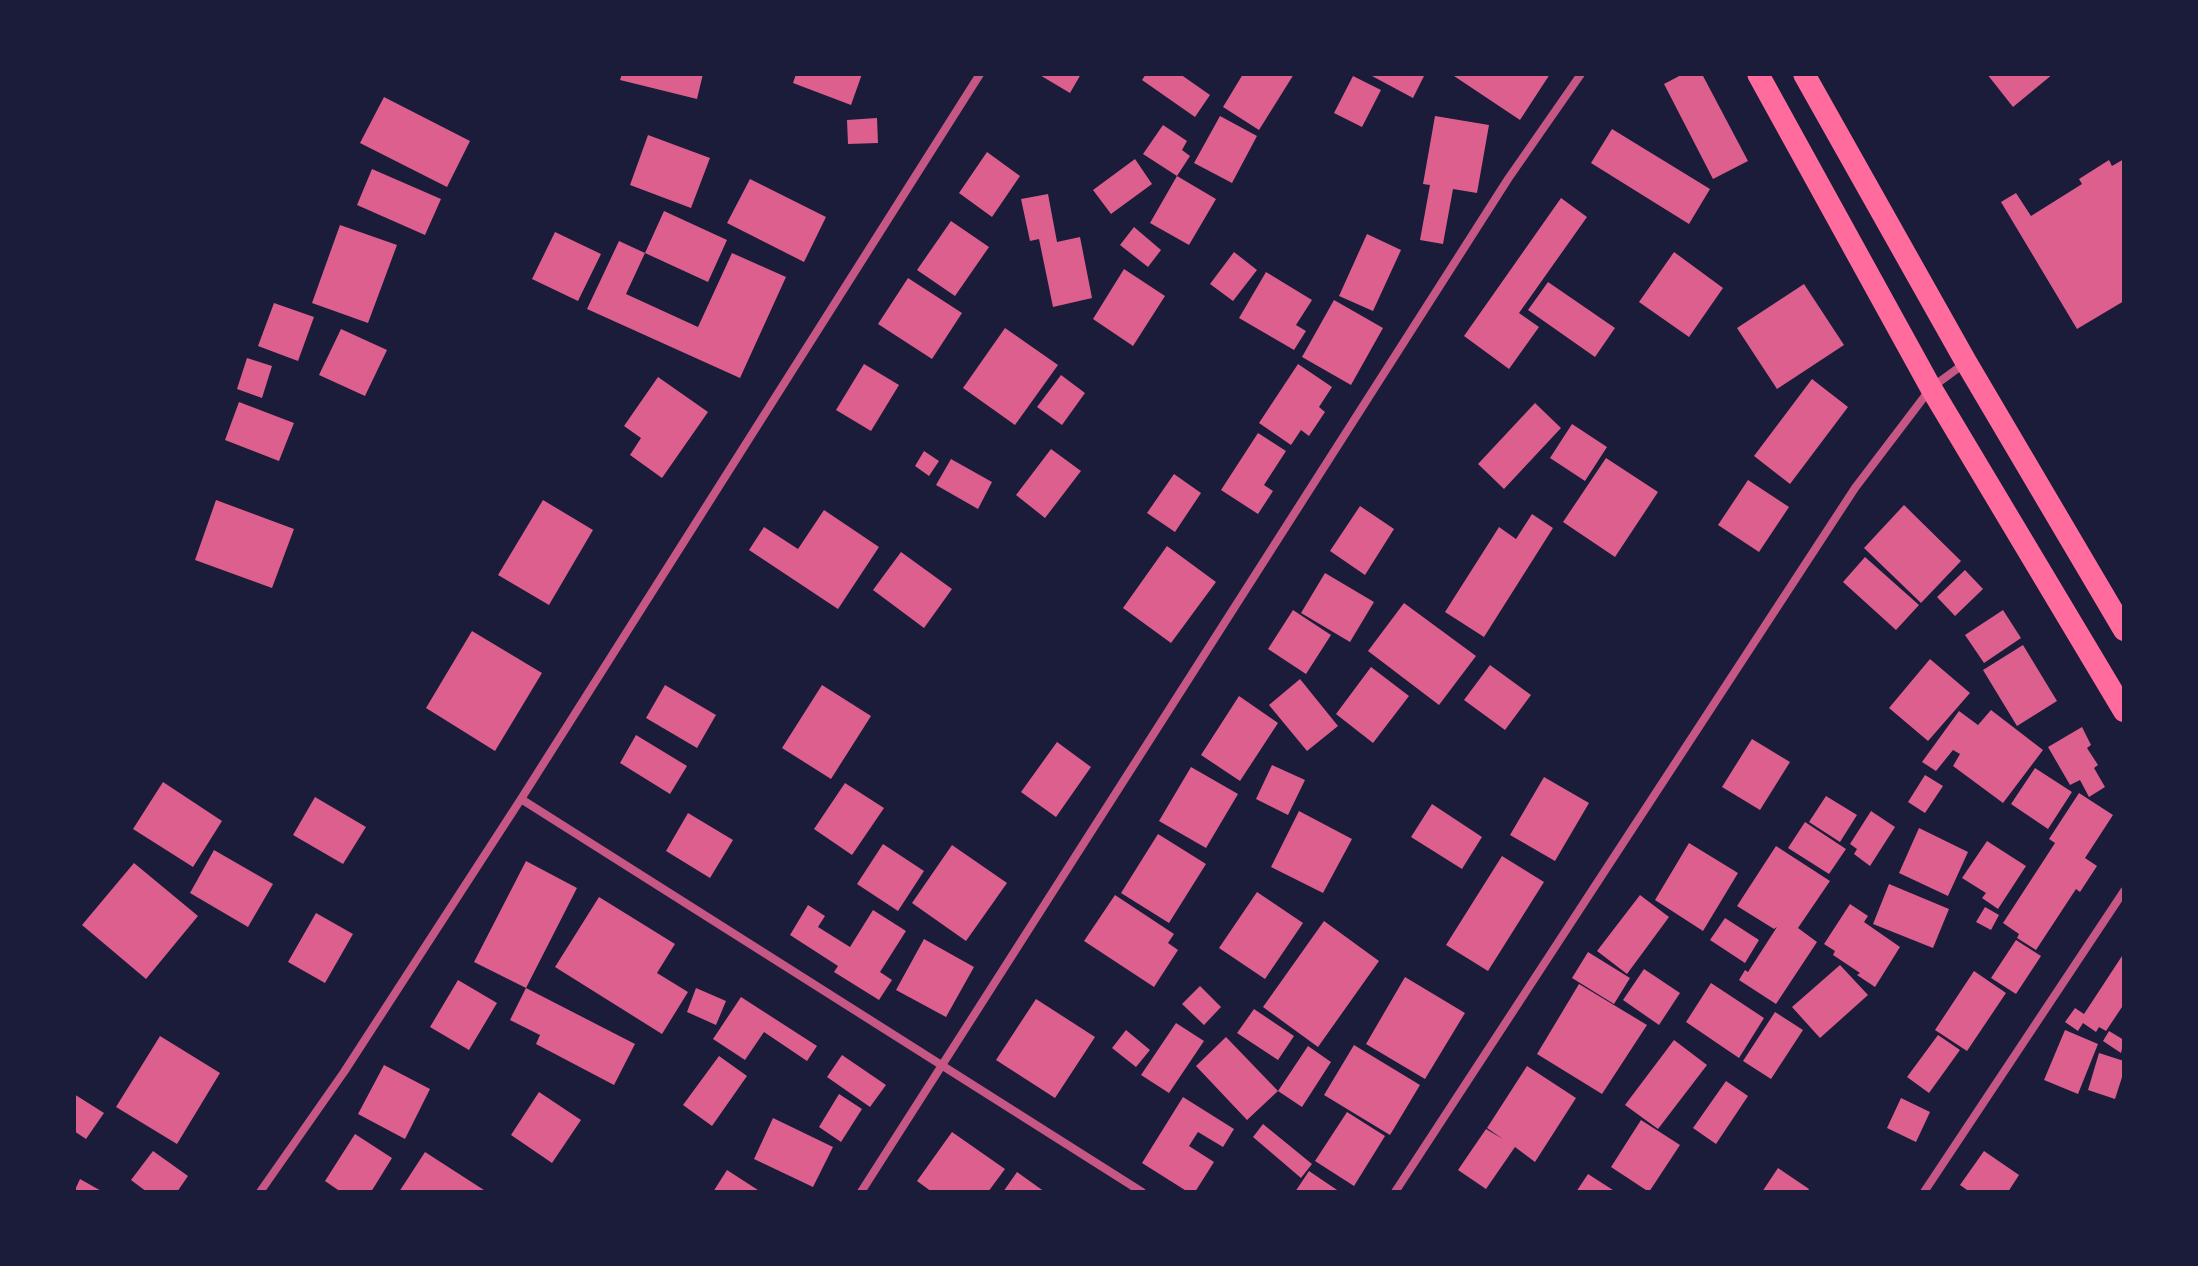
<!DOCTYPE html>
<style>
body{margin:0}
#map{position:relative;width:2198px;height:1266px;overflow:hidden;background:#1b1b3a;font-family:"Space Grotesk",sans-serif}
canvas{display:block}
.frame{position:absolute;inset:0;border:76px solid #1b1b3a;pointer-events:none}
</style>
<div id="map">
<canvas width="2198" height="1266"></canvas>
<div class="frame"></div>
</div>
<script>
const ctx = document.querySelector('canvas').getContext('2d');
ctx.lineJoin = 'round';
function fill(path, color) {
  ctx.fillStyle = color;
  ctx.fill(path, 'evenodd');
}
function shape(rows) {
  const path = new Path2D();
  for (const r of rows) {
    path.moveTo(r[0], r[1]);
    for (let i = 2; i < r.length; i += 2) path.lineTo(r[i], r[i + 1]);
  }
  return path;
}
function trace(path, color, width, dash) {
  ctx.strokeStyle = color;
  ctx.lineWidth = width;
  ctx.lineCap = dash ? 'butt' : 'round';
  ctx.setLineDash(dash || []);
  ctx.stroke(path);
}
fill(shape([
 [622,74,703,74,697,99,620,80],
 [796,74,862,74,851,105,793,83],
 [1038,74,1081,74,1070,93],
 [1146,74,1180,74,1210,95,1195,117,1142,80],
 [1243,74,1294,74,1259,130,1223,107],
 [1373,74,1425,74,1413,98,1372,76],
 [1451,74,1550,74,1520,120],
 [1683,74,1702,74,1748,161,1713,179,1664,84],
 [1987,74,2053,74,2013,107],
 [1353,76,1381,90,1362,127,1334,113],
 [384,97,470,141,447,187,360,143],
 [1220,116,1257,136,1232,183,1194,163],
 [1435,116,1489,125,1477,193,1453,189,1443,244,1420,240,1430,185,1423,184],
 [877,118,878,143,848,144,847,120],
 [1163,125,1187,141,1182,150,1190,156,1177,176,1143,154],
 [1612,129,1710,189,1689,224,1591,163],
 [648,135,710,158,691,208,630,185],
 [987,152,1020,176,992,217,959,193],
 [1135,159,1152,184,1111,214,1093,190],
 [2124,159,2124,301,2077,329,2001,202,2016,193,2031,216,2082,184,2079,179,2109,160,2112,166],
 [372,169,441,199,425,235,357,205],
 [1177,176,1216,199,1189,245,1150,223],
 [750,179,826,217,804,262,727,223],
 [1048,194,1057,242,1080,237,1092,298,1053,307,1039,239,1030,241,1021,199],
 [1561,198,1587,217,1519,313,1539,327,1509,369,1464,336],
 [664,211,727,240,708,282,645,253],
 [951,221,989,247,955,296,917,270],
 [340,225,397,245,368,323,312,303],
 [1134,227,1161,250,1148,267,1120,245],
 [555,232,601,254,578,301,532,279],
 [1367,234,1401,250,1373,311,1339,296],
 [619,241,645,253,626,294,698,327,732,253,786,277,740,378,587,309],
 [1234,252,1257,270,1233,301,1210,284],
 [1674,252,1723,288,1689,337,1639,302],
 [1124,269,1165,296,1133,346,1093,319],
 [1266,272,1312,300,1296,325,1306,331,1294,350,1239,318],
 [908,278,962,313,932,359,878,324],
 [1548,282,1615,328,1595,357,1528,310],
 [1804,284,1844,345,1777,389,1737,328],
 [1334,300,1383,328,1351,385,1302,357],
 [274,303,314,317,298,361,258,346],
 [1005,328,1058,365,1015,425,963,388],
 [341,329,387,350,365,396,319,375],
 [247,358,272,366,262,398,237,389],
 [864,364,899,385,871,431,836,410],
 [1298,364,1332,387,1319,407,1325,412,1309,436,1301,430,1291,445,1259,423],
 [1061,375,1085,393,1062,425,1037,407],
 [658,377,708,412,662,478,630,455,641,438,624,426],
 [1812,379,1848,407,1790,484,1754,456],
 [239,402,294,423,279,461,225,440],
 [1535,403,1561,428,1504,489,1478,464],
 [1572,424,1607,447,1585,481,1550,458],
 [1258,433,1286,451,1264,485,1273,491,1258,514,1221,490],
 [1051,449,1081,471,1045,518,1016,495],
 [924,451,939,461,929,476,915,466],
 [1606,458,1658,492,1615,557,1563,522],
 [951,459,992,482,978,509,936,485],
 [1174,474,1201,493,1175,532,1147,513],
 [1748,480,1789,507,1759,552,1718,525],
 [216,500,294,529,272,588,195,560],
 [543,500,593,530,549,605,498,575],
 [1904,505,1961,561,1921,603,1864,548],
 [1360,506,1394,529,1365,575,1330,551],
 [824,510,879,547,838,609,749,550,764,527,798,549],
 [1532,514,1553,528,1484,637,1445,612,1499,527,1516,539],
 [1167,546,1216,582,1171,643,1123,608],
 [901,552,952,589,924,628,873,590],
 [1865,557,1919,605,1896,630,1843,582],
 [1965,570,1983,589,1955,616,1937,597],
 [1325,573,1374,602,1350,642,1301,613],
 [1404,603,1476,656,1439,705,1368,651],
 [1293,610,1331,635,1306,674,1268,649],
 [2003,610,2021,638,1984,663,1965,635],
 [472,631,542,673,495,751,426,708],
 [2023,645,2057,701,2017,726,1983,670],
 [1930,659,1970,693,1928,741,1889,708],
 [1490,665,1531,695,1505,730,1464,700],
 [1371,667,1409,696,1373,743,1336,714],
 [1300,679,1338,726,1307,751,1269,705],
 [665,685,716,715,697,748,646,718],
 [822,685,871,716,831,779,782,748],
 [1239,696,1278,723,1240,781,1201,755],
 [1991,710,2043,750,2003,803,1953,766,1960,754,1953,750,1936,771,1922,762,1959,711,1978,725],
 [2082,727,2091,745,2087,748,2098,765,2094,768,2105,787,2089,797,2080,780,2070,785,2048,747],
 [636,735,687,766,670,794,620,763],
 [1752,739,1790,762,1760,810,1722,787],
 [1057,742,1091,767,1056,817,1021,792],
 [1272,765,1305,780,1288,815,1256,799],
 [1191,767,1238,794,1206,848,1159,821],
 [2035,768,2072,792,2048,829,2011,804],
 [1925,775,1943,786,1925,813,1908,802],
 [1544,777,1589,803,1555,861,1510,835],
 [163,782,222,821,193,867,133,829],
 [845,783,884,808,852,855,814,829],
 [2079,793,2113,815,2085,858,2097,866,2080,892,2076,889,2036,950,2017,938,2019,934,2003,923,2055,843,2049,839],
 [1826,796,1857,815,1840,842,1809,822],
 [315,797,366,827,343,864,293,835],
 [1432,804,1482,837,1462,869,1411,837],
 [1299,811,1352,839,1323,893,1271,867],
 [1871,811,1895,827,1870,866,1854,854,1857,849,1850,844],
 [688,813,733,840,710,878,666,851],
 [1805,822,1846,849,1829,874,1788,848],
 [1919,828,1968,852,1948,896,1899,873],
 [1158,834,1206,864,1169,923,1121,893],
 [1987,841,2026,866,1998,909,1982,898,1986,893,1962,878],
 [1689,843,1738,873,1703,931,1655,900],
 [883,844,924,871,898,911,857,884],
 [952,845,1007,883,966,941,912,903],
 [1776,846,1830,881,1798,928,1817,942,1776,1004,1739,980,1745,970,1748,972,1777,927,1774,929,1737,906],
 [214,850,273,884,248,927,190,893],
 [1502,856,1544,882,1488,971,1446,945],
 [526,861,577,888,526,988,635,1044,614,1085,536,1044,540,1035,510,1020,526,988,474,962],
 [134,863,198,916,146,979,82,925],
 [1889,884,1949,909,1933,948,1873,924],
 [1257,892,1303,923,1265,979,1219,948],
 [1115,895,1174,934,1168,943,1178,950,1154,987,1084,941],
 [1640,895,1669,917,1627,974,1597,951],
 [599,897,675,944,657,973,688,992,662,1034,555,967],
 [1850,904,1868,916,1864,922,1900,947,1875,987,1857,975,1860,973,1833,955,1835,951,1824,944],
 [808,905,825,916,818,927,850,947,873,910,906,931,880,972,892,980,879,1000,834,972,838,966,790,935],
 [1985,907,1999,915,1991,930,1976,922],
 [316,913,353,934,325,983,288,962],
 [1725,918,1759,940,1745,963,1710,940],
 [1324,921,1379,961,1318,1047,1263,1007],
 [924,939,974,967,946,1017,896,990],
 [2016,940,2041,956,2016,994,1991,978],
 [1588,952,1630,978,1614,1004,1572,978],
 [2122,956,2124,1004,2106,1031,2099,1027,2096,1032,2083,1023,2078,1031,2065,1022,2075,1008,2084,1014],
 [1840,965,1868,995,1820,1038,1792,1007],
 [1644,969,1680,993,1659,1025,1623,1000],
 [1974,971,2006,993,1967,1051,1935,1030],
 [1405,977,1465,1013,1425,1079,1366,1044],
 [458,980,497,1003,469,1050,430,1027],
 [1711,983,1764,1018,1739,1058,1686,1022],
 [1579,984,1647,1025,1602,1094,1537,1054],
 [1200,986,1221,1007,1204,1025,1182,1004],
 [696,988,726,1001,716,1025,687,1012],
 [741,997,817,1046,807,1061,764,1032,745,1060,713,1039],
 [1036,999,1095,1037,1055,1098,996,1060],
 [1254,1009,1294,1036,1278,1060,1237,1033],
 [1775,1012,1803,1030,1771,1079,1743,1061],
 [1176,1023,1204,1041,1169,1093,1141,1075],
 [1126,1030,1150,1050,1136,1067,1112,1048],
 [2065,1030,2098,1044,2078,1094,2044,1080],
 [2109,1031,2124,1040,2121,1053,2103,1041],
 [1938,1035,1960,1050,1929,1093,1907,1077],
 [160,1036,220,1073,177,1144,116,1107],
 [1226,1037,1278,1091,1247,1120,1196,1066],
 [1674,1040,1707,1065,1658,1129,1625,1105],
 [1354,1045,1420,1085,1390,1135,1324,1095],
 [1308,1046,1331,1062,1302,1107,1278,1091],
 [2099,1053,2124,1061,2124,1071,2115,1099,2088,1090],
 [842,1055,886,1085,870,1107,827,1077],
 [719,1056,747,1076,712,1126,683,1105],
 [384,1065,430,1089,405,1139,358,1114],
 [1527,1066,1576,1098,1535,1162,1515,1147,1486,1189,1458,1170,1486,1129,1503,1139,1487,1128],
 [1726,1081,1748,1096,1716,1144,1693,1128],
 [539,1092,581,1120,552,1163,511,1135],
 [74,1094,104,1113,86,1139,74,1131],
 [839,1094,862,1109,841,1142,819,1127],
 [1183,1097,1234,1129,1223,1147,1198,1132,1189,1146,1214,1162,1195,1192,1188,1192,1142,1163],
 [1901,1098,1930,1112,1916,1142,1887,1128],
 [1347,1112,1385,1136,1354,1186,1315,1161],
 [773,1118,833,1147,813,1187,754,1159],
 [1641,1120,1680,1145,1649,1192,1611,1167],
 [1263,1124,1312,1164,1301,1178,1253,1137],
 [952,1132,1005,1169,988,1192,932,1192,917,1181],
 [355,1134,392,1158,371,1192,341,1192,325,1181],
 [153,1151,188,1176,177,1192,147,1192,131,1180],
 [1984,1151,2019,1175,2008,1192,1970,1192,1960,1185],
 [425,1152,487,1192,399,1192],
 [1778,1168,1809,1189,1807,1192,1762,1192],
 [727,1170,761,1192,713,1192],
 [1309,1171,1340,1192,1295,1192],
 [1017,1172,1045,1192,1003,1192],
 [1588,1174,1616,1192,1576,1192],
 [80,1179,103,1192,74,1192]
]), '#dd5f8e');
trace(shape([
 [521,799,1142,1192],
 [260,1192,344,1072,521,799,980,74],
 [861,1192,1508,179,1581,74],
 [1395,1192,1855,488,1931,388,1965,363],
 [1924,1192,2124,891]
]), '#c65784', 8);
trace(shape([
 [1758,74,1931,388,2124,711],
 [1804,74,1966,362,2124,630]
]), '#ff6b9d', 22);
</script>
